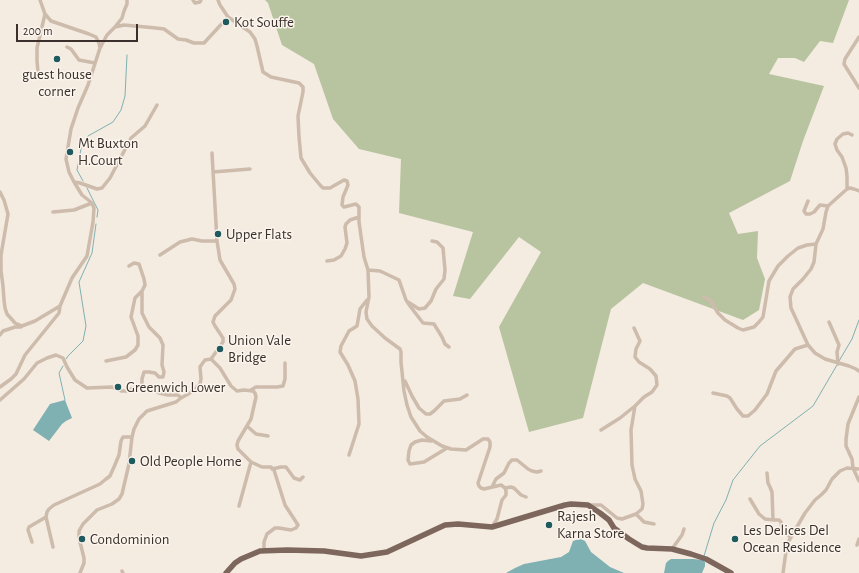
<!DOCTYPE html>
<style>
body{margin:0}
#map{position:relative;width:859px;height:573px;overflow:hidden;background:#f4ebe1;font-family:"Alegreya Sans",sans-serif}
canvas{display:block}
.scale{position:absolute;left:16px;top:24px;width:122px;height:18px;box-sizing:border-box;border:2px solid #3b302b;border-top:0;padding-left:5px;font-size:12px;line-height:14px;white-space:nowrap;color:#3b302b;-webkit-text-stroke:3px #fbf5ee;paint-order:stroke}
</style>
<div id="map">
<canvas width="859" height="573"></canvas>
<div class="scale">200 m</div>
</div>
<script>
const ctx = document.querySelector('canvas').getContext('2d');
ctx.lineJoin = 'round';
function fill(path, color) {
  ctx.fillStyle = color;
  ctx.fill(path, 'evenodd');
}
function shape(rows) {
  const path = new Path2D();
  for (const r of rows) {
    path.moveTo(r[0], r[1]);
    for (let i = 2; i < r.length; i += 2) path.lineTo(r[i], r[i + 1]);
  }
  return path;
}
function trace(path, color, width, dash) {
  ctx.strokeStyle = color;
  ctx.lineWidth = width;
  ctx.lineCap = dash ? 'butt' : 'round';
  ctx.setLineDash(dash || []);
  ctx.stroke(path);
}
function drawText(font, color, halo, rows, align = 'center') {
  ctx.font = font + ' "Alegreya Sans",sans-serif';
  ctx.lineWidth = 3;
  ctx.setLineDash([]);
  ctx.textBaseline = 'middle';
  ctx.strokeStyle = halo;
  ctx.fillStyle = color;
  for (const [text, x, y, turn = 0] of rows) {
    ctx.save();
    ctx.translate(x, y);
    ctx.rotate((+turn || 0) * Math.PI / 180);
    ctx.textAlign = isNaN(turn) ? turn : align;
    if (halo) ctx.strokeText(text, 0, 0);
    ctx.fillText(text, 0, 0);
    ctx.restore();
  }
}
fill(shape([
 [265,0,849,0,833,43,820,41,804,62,795,58,778,58,769,74,824,86,803,141,790,181,729,213,738,234,758,231,757,258,765,279,759,310,743,320,643,283,611,309,583,418,529,432,499,327,541,252,519,237,470,299,453,296,473,232,399,213,401,159,359,149,333,119,314,64,282,45,268,3]
]), '#b8c4a0');
fill(shape([
 [65,400,72,418,66,421,62,424,49,441,33,430,50,404],
 [581,539,585,541,591,552,610,567,624,573,506,573,515,568,524,564,561,557,569,552,573,541,576,540],
 [671,559,693,559,703,560,705,562,705,566,702,573,664,573,666,563,668,561]
]), '#7fb0b2');
trace(shape([
 [83,181,77,170,81,149,88,136,113,122,121,110,125,96,127,55],
 [87,188,98,210,97,217],
 [66,359,68,356,83,341,86,326,79,282,92,253,96,224],
 [839,361,852,339,859,320],
 [63,366,59,373,65,400],
 [704,556,714,523,726,500,733,480,760,446,813,406,837,365]
]), '#7fb0b2', 1);
trace(shape([
 [40,0,45,14,51,21,89,34,96,37,99,43,100,48],
 [193,0,195,3,200,2,201,0],
 [228,17,250,32,255,39,257,46,263,72,271,77,299,83,303,87,303,92,298,116,299,137,301,158,310,173,320,185,323,188,330,188,344,180,347,181,348,185,343,197,342,205,344,207,356,204,359,207,359,222,364,257,368,270,369,297,366,312,367,319,372,326,385,338,400,349,401,352,401,362,404,391,407,405,411,417,420,431,427,437,442,446,451,449,466,450,483,439,488,439,490,442,490,447,478,483,479,486,481,488,484,489,501,485,505,488,506,491,506,495,502,500,497,519,492,527],
 [115,27,122,18,124,11,127,4,127,0],
 [859,37,845,59,844,64,859,88],
 [67,47,71,49,79,60,95,63],
 [38,72,37,61,37,48,45,14],
 [213,172,250,169],
 [74,182,80,183,97,189,102,188,110,178,131,138,145,126,157,105],
 [847,189,847,176,846,168,842,157,837,150,835,144,837,139,843,134,848,133,852,135],
 [859,191,854,189,850,188,847,189,828,206,826,212,823,229,816,244,814,262,811,269,803,279,793,289,790,297,791,308,808,345,815,353,825,359,849,366,856,369,859,371],
 [0,192,4,200,8,214,1,255,1,271,3,286,4,300,5,308,7,314,15,323,22,326,35,321,60,306],
 [808,201,804,211,806,214,810,214,814,212,820,205,828,206],
 [53,212,74,210,92,203],
 [160,255,180,242,192,239,202,241,217,241],
 [327,261,334,260,341,256,345,249,347,243,345,227,346,224,350,220,359,217],
 [129,266,134,263,139,264,144,279,145,285,142,291],
 [368,270,380,271,399,280,406,300,410,306,423,323,434,324,442,337,445,344,449,347],
 [704,297,710,300,718,313,725,320,738,328,743,330,754,327,759,322,763,317,769,281,778,266,788,256,798,248,807,245,816,244],
 [408,302,419,309,425,308,431,301,436,289,444,279,445,270,443,248,437,242,432,241],
 [829,322,839,345,837,352,838,364],
 [0,335,3,331,15,327,21,327],
 [211,359,220,368,231,386,237,391,244,390,253,391,255,393,256,397,251,419,238,441,237,445,238,449,251,462,262,467,271,467,274,470,285,505,298,525,296,528,291,530,279,528,275,528,267,534,264,542,264,550],
 [106,361,126,357,135,350,138,345,138,336,131,317,135,298,142,291,142,313,149,327,160,338,163,345,162,365,164,372,163,377,159,377,155,373,149,372,144,372,142,379,142,385],
 [405,381,412,396,419,408,426,414,430,414,434,411,444,401,460,399,467,395],
 [0,387,11,379,16,374,25,355,59,313,60,306,72,278,87,256,93,222,94,208,92,203,82,195,74,182,69,172,66,159,71,129,78,108,88,85,100,48,107,35,115,27,124,25,156,28,164,29,178,39,186,40,194,43,204,43,228,17,220,5,218,0],
 [251,390,256,387,277,387,283,386,285,379,285,363],
 [713,393,727,396,730,398,737,409,743,416,748,416,755,410,767,394,776,371,795,349,808,345],
 [859,397,848,424,846,439,846,446,852,459,853,468,859,481],
 [0,400,24,379,37,363,47,358,56,355,63,358,67,367,75,380,87,388,112,387,121,391,126,391,142,385,159,393,168,395,178,395,181,398],
 [247,426,256,434,268,436],
 [601,430,620,418,635,406],
 [431,441,422,440,415,442,411,445,409,451,408,460,410,464,424,462,447,448],
 [349,455,359,424,358,399,355,381,348,365,340,352,341,346,349,331,357,326,360,309,367,300],
 [272,469,281,467,286,467,294,478,300,480,303,477],
 [767,473,768,483,770,487,772,492,773,520],
 [492,487,496,479,504,473,509,463,512,460,517,460,528,469,532,471,537,472,541,471],
 [505,488,511,487,514,488,521,495,526,497],
 [750,499,759,514,765,519,773,520,779,520,781,522,782,530,784,533,791,537],
 [589,505,601,505,617,518,622,519,636,514,642,509,643,504,641,491,635,479,632,465,631,430,635,406,644,397,652,392,657,385,656,376,650,369,639,362,635,357,636,349,640,341,634,328],
 [239,506,251,462],
 [636,514,644,522,654,524],
 [32,542,28,530,29,527,46,517],
 [857,545,859,539],
 [53,547,46,517,47,512,49,509,54,505,100,484,106,479,110,476,114,467,119,455,121,441,123,437,132,437],
 [672,549,682,535,684,529],
 [122,571,123,573],
 [80,573,84,563,84,558,79,538,79,531,83,524,97,510,112,504,119,499,122,494,129,464,132,437,134,429,139,419,147,411,176,402,181,398,190,393,196,388,200,384,201,379,200,367,202,364,205,360,211,359,223,342,223,338,215,326,213,322,215,316,231,300,235,289,234,284,220,260,217,241,212,153],
 [783,573,787,544,805,513,815,500,821,495,826,490,832,479,840,471,847,468,859,469]
]), '#cdbbac', 3.5);
trace(shape([
 [226,573,235,563,241,559,260,551,287,550,324,551,361,556,387,552,445,525,458,524,492,527,565,505,571,504,588,505,600,513,609,520,614,528,629,539,642,547,647,548,672,549,691,554,706,559,731,573]
]), '#7d675c', 5.5);
for (const [x, y, r, color] of [
 [226,22,4,"#1f5a5e"],
 [57,59,4,"#1f5a5e"],
 [70,152,4,"#1f5a5e"],
 [218,234,4,"#1f5a5e"],
 [220,349,4,"#1f5a5e"],
 [118,387,4,"#1f5a5e"],
 [132,461,4,"#1f5a5e"],
 [549,525,4,"#1f5a5e"],
 [82,539,4,"#1f5a5e"],
 [735,539,4,"#1f5a5e"]
]) {
  const dot = new Path2D();
  dot.arc(x, y, r, 0, 2 * Math.PI);
  ctx.fillStyle = color;
  ctx.fill(dot);
  trace(dot, '#fbf5ee', 1.5);
}
drawText('15px', '#3b302b', '#fbf5ee', [
 ["Kot Souffe",234,22],
 ["guest house",57,74,"center"],
 ["corner",57,91,"center"],
 ["Mt Buxton",78,143],
 ["H.Court",78,160],
 ["Upper Flats",226,234],
 ["Union Vale",228,340],
 ["Bridge",228,357],
 ["Greenwich Lower",126,387],
 ["Old People Home",140,461],
 ["Rajesh",557,516],
 ["Karna Store",557,533],
 ["Les Delices Del",743,530],
 ["Ocean Residence",743,547],
 ["Condominion",90,539]
], 'left');
</script>
